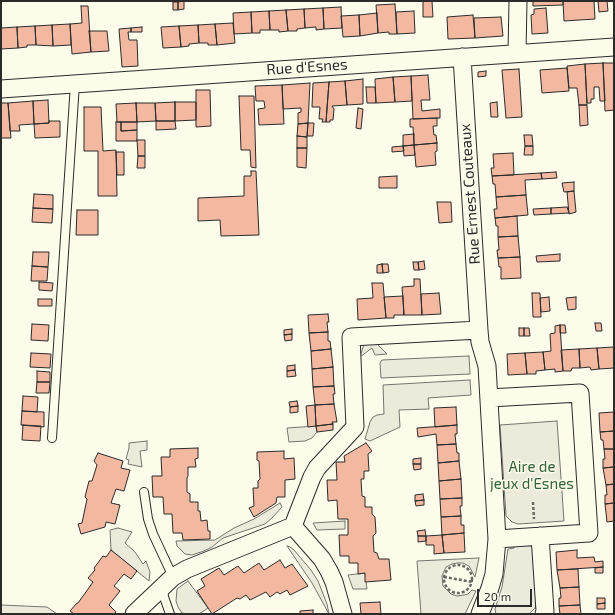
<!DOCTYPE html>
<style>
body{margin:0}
#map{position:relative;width:615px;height:615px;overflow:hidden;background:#fdfbea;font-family:"Exo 2",sans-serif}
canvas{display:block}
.frame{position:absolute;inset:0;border:2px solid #2b2b2b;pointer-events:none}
.scale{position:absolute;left:477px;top:589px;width:55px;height:18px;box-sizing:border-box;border:2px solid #2b2b2b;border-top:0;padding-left:5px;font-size:12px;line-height:14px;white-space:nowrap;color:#2b2b2b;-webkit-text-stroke:3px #fdfbea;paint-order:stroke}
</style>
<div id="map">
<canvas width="615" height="615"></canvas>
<div class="frame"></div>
<div class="scale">20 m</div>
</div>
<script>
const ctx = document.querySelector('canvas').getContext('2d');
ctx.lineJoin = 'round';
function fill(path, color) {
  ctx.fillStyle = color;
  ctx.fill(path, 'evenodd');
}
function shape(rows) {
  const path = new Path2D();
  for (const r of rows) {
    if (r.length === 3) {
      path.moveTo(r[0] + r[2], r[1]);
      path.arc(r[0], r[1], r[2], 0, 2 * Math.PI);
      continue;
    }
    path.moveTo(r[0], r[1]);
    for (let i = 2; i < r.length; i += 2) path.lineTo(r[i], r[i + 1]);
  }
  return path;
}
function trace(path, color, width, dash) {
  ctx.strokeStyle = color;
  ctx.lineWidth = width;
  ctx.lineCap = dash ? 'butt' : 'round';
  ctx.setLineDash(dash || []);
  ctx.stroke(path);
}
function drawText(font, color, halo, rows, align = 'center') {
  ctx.font = font + ' "Exo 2",sans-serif';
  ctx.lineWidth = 3;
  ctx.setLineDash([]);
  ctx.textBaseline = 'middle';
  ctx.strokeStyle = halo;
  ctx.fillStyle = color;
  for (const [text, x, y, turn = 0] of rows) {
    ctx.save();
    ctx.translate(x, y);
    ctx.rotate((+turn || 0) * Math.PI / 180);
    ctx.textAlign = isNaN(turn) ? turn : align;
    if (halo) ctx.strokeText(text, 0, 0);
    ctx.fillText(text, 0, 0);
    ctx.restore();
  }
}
const green = shape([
 [374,341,387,354,375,355,372,348,360,357,364,344,374,341],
 [469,356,470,374,381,378,380,363,382,360,469,356],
 [470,380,471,395,428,398,429,409,399,410,400,427,370,441,365,439,370,422,373,417,377,415,384,414,383,385,470,380],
 [557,421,564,521,518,524,512,522,506,516,500,425,557,421],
 [316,426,317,432,312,438,305,441,289,442,287,428,316,426],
 [147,441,147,450,140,451,142,467,128,464,129,460,126,459,129,448,129,443,147,441],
 [280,503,282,507,272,518,265,524,223,538,212,547,204,551,192,555,185,554,177,546,176,541,215,540,234,528,254,519,280,503],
 [345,521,345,529,317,530,313,523,345,521],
 [118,528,132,532,125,543,135,552,143,564,146,561,150,572,149,581,111,550,110,530,118,528],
 [530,543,536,546,538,598,535,608,529,614,496,614,495,609,502,587,508,549,514,548,514,544,530,543],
 [287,546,290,547,294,550,311,570,318,581,327,604,329,614,312,583,287,546],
 [479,558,475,577,469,566,463,563,457,563,452,564,446,567,442,576,443,586,451,594,457,596,464,595,468,594,472,590,476,591,465,614,421,614,417,561,479,558],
 [365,573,367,589,353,589,348,575,365,573],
 [188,581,208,608,199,614,186,614,182,613,178,607,176,601,177,589,188,581],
 [1,605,47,607,57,614,1,614,1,605]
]);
fill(green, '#ecebdb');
trace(green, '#74746e', 1);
const building = shape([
 [184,1,184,9,178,10,178,2,184,1],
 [423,1,432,1,433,17,423,17,423,1],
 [533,1,563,1,563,5,533,6,533,1],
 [563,1,594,1,595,19,564,21,563,1],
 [598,1,607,1,608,11,599,12,598,1],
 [173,2,178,2,178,10,173,10,173,2],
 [395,4,397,34,389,34,389,32,378,33,376,5,395,4],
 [81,6,88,6,91,52,72,54,70,24,82,23,81,6],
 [341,7,342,28,324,29,323,8,341,7],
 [323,8,324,29,316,30,316,27,305,28,304,9,323,8],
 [546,8,548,33,532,34,531,15,534,14,534,9,546,8],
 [304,9,305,28,297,29,297,31,288,31,286,10,304,9],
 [286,10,288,31,279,32,279,30,270,30,269,11,286,10],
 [269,11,270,30,260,30,260,33,252,33,251,12,269,11],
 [414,11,415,33,397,34,396,12,414,11],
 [251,12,252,33,234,34,233,13,251,12],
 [377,13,378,33,360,36,359,15,377,13],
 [359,15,360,36,343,37,341,16,359,15],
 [473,15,475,38,448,39,447,17,473,15],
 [501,17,503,36,475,38,474,18,501,17],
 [233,23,235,43,217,45,215,24,233,23],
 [70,24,71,45,53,46,52,25,70,24],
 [215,24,217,45,208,45,208,43,199,43,198,25,215,24],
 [52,25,53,46,36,45,35,26,52,25],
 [198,25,199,43,189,44,189,46,181,47,179,26,198,25],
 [35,26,36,45,27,45,27,47,18,48,17,27,35,26],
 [179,26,181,47,163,48,161,27,179,26],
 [17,27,18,48,1,49,1,28,17,27],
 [142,27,142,32,131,32,131,28,142,27],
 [131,28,131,32,128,32,129,40,137,40,138,66,122,67,119,29,131,28],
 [89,31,107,31,109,51,91,52,89,31],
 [603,63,605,101,600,101,599,87,594,87,594,99,591,99,591,103,587,103,585,64,603,63],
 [603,63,614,63,614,110,605,111,603,63],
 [585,64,587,105,579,105,577,88,569,88,567,66,585,64],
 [567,68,569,91,542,93,540,70,567,68],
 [519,69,522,117,506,118,502,70,519,69],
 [486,71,486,76,478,77,478,72,486,71],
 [428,75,430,100,421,100,422,111,440,109,440,118,413,119,411,76,428,75],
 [411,76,412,101,395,102,393,77,411,76],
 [393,77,395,102,376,103,375,79,393,77],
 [363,79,363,104,347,105,345,81,363,79],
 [345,81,347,105,332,106,334,109,333,120,330,120,330,122,326,122,329,82,345,81],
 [329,82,326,122,322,122,323,119,319,119,320,107,312,107,313,83,329,82],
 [310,83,308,123,298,124,298,113,301,112,301,108,283,109,282,85,310,83],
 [282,85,284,124,259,125,258,109,265,108,264,101,256,101,255,86,282,85],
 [366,87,375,87,376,103,367,103,366,87],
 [196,90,210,90,211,126,196,127,196,90],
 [239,96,254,96,256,168,251,167,250,150,241,150,239,96],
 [48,100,49,123,34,124,33,101,48,100],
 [33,101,34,124,19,125,20,131,10,131,8,103,33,101],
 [175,102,175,121,156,121,155,103,175,102],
 [175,102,196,102,196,120,175,121,175,102],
 [497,102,498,117,491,117,490,103,497,102],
 [1,103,8,103,11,138,1,138,1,103],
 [136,103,155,103,156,121,137,122,136,103],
 [136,103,137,122,117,122,116,104,136,103],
 [579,105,587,105,588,125,580,126,579,105],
 [84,107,101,107,103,151,116,150,117,196,98,196,98,151,84,151,84,107],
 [358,108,363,109,361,129,356,128,358,108],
 [437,118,437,126,433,126,434,135,436,135,437,143,414,145,413,127,410,127,410,119,437,118],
 [49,121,60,121,60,137,35,138,34,124,49,123,49,121],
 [156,121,175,121,176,129,156,130,156,121],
 [116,122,121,122,121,131,137,130,137,141,116,141,116,122],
 [121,122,137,122,137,130,121,131,121,122],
 [308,123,314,123,313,136,307,136,308,123],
 [308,123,307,137,297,136,298,124,308,123],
 [414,134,414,145,403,146,403,135,414,134],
 [524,135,532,135,533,146,525,146,524,135],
 [297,136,307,137,307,148,297,148,297,136],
 [137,140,145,140,145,156,138,156,137,140],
 [437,143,437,151,435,152,436,165,416,167,414,145,437,143],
 [414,145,415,155,404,156,403,146,414,145],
 [403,146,404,151,392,152,392,147,403,146],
 [525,146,533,146,533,155,524,155,525,146],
 [297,148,307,148,306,168,297,167,297,148],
 [116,152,124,152,124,175,117,175,116,152],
 [513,153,514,175,492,176,491,168,494,168,493,154,513,153],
 [138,156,145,156,145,168,137,168,138,156],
 [251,171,256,171,259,235,221,236,220,220,198,221,198,198,244,196,244,176,251,176,251,171],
 [556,172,557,178,542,179,541,173,556,172],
 [541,173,542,179,525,180,526,195,496,197,495,184,493,184,492,176,541,173],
 [397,176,397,188,379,188,379,177,397,176],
 [574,182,574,191,564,192,562,183,574,182],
 [574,191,576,212,569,214,567,192,574,191],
 [34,194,53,195,53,209,33,208,34,194],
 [526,195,528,215,495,218,494,209,497,209,496,197,526,195],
 [437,202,451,202,452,222,439,223,437,202],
 [567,207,569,213,551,214,551,208,567,207],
 [33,208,53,209,52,223,32,222,33,208],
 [551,208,551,214,534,215,533,209,551,208],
 [77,210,98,210,98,235,76,235,77,210],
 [517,216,518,236,498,237,498,226,496,226,495,218,517,216],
 [518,236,520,257,498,258,497,250,499,250,498,237,518,236],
 [33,252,49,252,48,267,32,266,33,252],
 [560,254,560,261,537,262,536,256,560,254],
 [520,257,521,278,501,279,501,267,499,267,498,258,520,257],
 [424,261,425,269,419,270,418,262,424,261],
 [413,262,418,262,419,270,414,270,413,262],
 [382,264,388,264,389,272,383,273,382,264],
 [382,264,383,273,377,273,377,265,382,264],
 [32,266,48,267,47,281,31,281,32,266],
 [414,279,420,279,422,315,404,315,402,287,414,286,414,279],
 [39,282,53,283,52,291,39,290,39,282],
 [372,283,383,283,386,318,358,320,357,299,373,298,372,283],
 [439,293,441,314,422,315,421,294,439,293],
 [532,293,540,293,541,317,533,317,532,293],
 [403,296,404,315,394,315,394,318,386,318,384,297,403,296],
 [549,297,550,311,541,312,540,298,549,297],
 [576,297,576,309,568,310,566,298,576,297],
 [38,299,52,299,52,306,38,306,38,299],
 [328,314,329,322,327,322,328,332,309,333,308,315,328,314],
 [595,323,601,323,602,331,596,331,595,323],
 [32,324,49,325,48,341,31,340,32,324],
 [560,325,563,371,555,372,555,369,545,370,543,352,551,351,550,334,555,333,555,326,560,325],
 [560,325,565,325,566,333,560,333,560,325],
 [519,328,524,328,524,336,519,336,519,328],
 [524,328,529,328,530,336,524,336,524,328],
 [292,329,292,334,284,335,284,330,292,329],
 [328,332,328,341,330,341,331,349,311,351,309,333,328,332],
 [292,334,292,340,285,341,284,335,292,334],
 [614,347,614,368,599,369,597,348,614,347],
 [597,348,599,369,591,370,590,367,580,368,579,349,597,348],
 [331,349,333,367,312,369,311,351,331,349],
 [579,349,580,368,572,368,571,371,563,371,561,350,579,349],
 [543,352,545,370,536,371,536,374,527,374,525,353,543,352],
 [31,353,51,354,50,368,30,367,31,353],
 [525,353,527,374,508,375,507,354,525,353],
 [295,365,295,370,287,371,287,366,295,365],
 [333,367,334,386,313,387,312,369,333,367],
 [295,370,296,376,287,377,287,371,295,370],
 [37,371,50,372,50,382,37,382,37,371],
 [37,382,50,382,49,393,36,393,37,382],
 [334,386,335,394,333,394,334,404,315,405,313,387,334,386],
 [23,396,38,397,37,412,22,411,23,396],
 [297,401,298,406,290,407,289,402,297,401],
 [334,404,337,422,332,422,333,424,316,426,315,405,334,404],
 [315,405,316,426,308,427,306,406,315,405],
 [298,406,298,412,290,413,290,407,298,406],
 [456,407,457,425,435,427,434,408,456,407],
 [22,411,44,412,44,427,21,425,22,411],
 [614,412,614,431,600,432,599,413,614,412],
 [333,424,333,430,317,432,316,426,333,424],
 [23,425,41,426,40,441,22,440,23,425],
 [457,425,457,434,455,434,456,444,437,445,436,434,418,437,417,428,457,425],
 [614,431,614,449,604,449,603,440,601,440,600,432,614,431],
 [366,443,372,451,368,454,369,471,364,471,364,479,361,479,362,496,365,497,365,507,372,507,372,514,375,517,376,533,373,536,374,552,377,553,379,559,389,559,391,580,365,582,365,573,358,574,358,563,349,563,349,556,340,556,339,535,348,535,348,519,338,519,337,500,328,501,327,480,337,480,336,462,345,462,344,456,366,443],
 [456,444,457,453,459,453,459,461,438,463,437,445,456,444],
 [198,448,198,458,195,459,196,467,188,467,188,476,187,478,187,492,190,494,190,502,198,502,198,511,200,511,201,521,207,520,208,531,210,531,210,539,183,540,182,533,173,533,172,514,164,514,163,497,153,497,152,476,162,476,161,457,170,457,170,449,198,448],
 [604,449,614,449,614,467,603,468,603,459,605,459,604,449],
 [284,451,284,459,294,458,295,479,285,480,285,497,277,497,276,503,254,517,249,508,254,506,253,488,258,488,258,481,260,479,259,461,257,460,257,452,284,451],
 [98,453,123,461,121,468,130,470,124,491,116,489,111,503,120,505,115,524,106,522,105,527,81,534,78,524,82,523,87,499,85,497,89,481,92,481,97,465,94,461,98,453],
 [421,458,421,464,413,464,413,459,421,458],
 [459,461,461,479,439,481,438,463,459,461],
 [413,464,421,464,421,469,414,470,413,464],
 [614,467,614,484,606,485,603,468,614,467],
 [461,479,462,498,440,499,439,481,461,479],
 [614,484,614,503,605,504,605,495,607,495,606,485,614,484],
 [423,494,424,500,415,501,415,495,423,494],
 [462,498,462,506,460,506,461,516,441,517,440,499,462,498],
 [424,500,424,505,416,506,415,501,424,500],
 [614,503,614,521,607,522,605,504,614,503],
 [461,516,461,525,464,525,464,533,442,535,441,517,461,516],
 [425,530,426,536,418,536,417,531,425,530],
 [464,533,465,552,444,553,442,535,464,533],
 [442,535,444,553,434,554,434,545,426,545,426,536,442,535],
 [418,536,426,536,426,541,418,542,418,536],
 [111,550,137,571,131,579,124,574,114,586,120,591,109,605,116,612,114,614,74,614,70,611,76,604,78,603,93,582,88,578,95,570,94,568,103,556,106,557,111,550],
 [577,550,577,558,594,557,595,562,603,561,603,567,557,570,556,552,577,550],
 [280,560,285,568,292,564,308,586,290,595,287,590,280,594,277,592,270,597,266,592,250,600,246,595,240,599,237,598,212,614,197,591,205,586,201,579,219,568,224,575,238,566,244,573,259,563,264,570,280,560],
 [603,567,603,573,595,573,595,568,603,567],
 [578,569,579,587,560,588,557,570,578,569],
 [579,587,580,605,559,606,559,598,561,598,560,588,579,587],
 [597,598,605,598,605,603,597,604,597,598],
 [380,602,381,614,361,614,360,603,380,602],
 [605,603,605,609,597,609,597,604,605,603],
 [580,605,581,614,560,614,559,606,580,605],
 [313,610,313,614,300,614,300,611,313,610]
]);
fill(building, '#f2b8a0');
trace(building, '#2b2b2b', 1);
const service = shape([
 [52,438,75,83],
 [144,492,148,519,153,534,173,577],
 [163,588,164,597,170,614]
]);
const minor = shape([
 [517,53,518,1],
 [462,57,479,330,480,342,487,366,497,539,494,574,490,588,480,614],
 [1,89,614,47],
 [489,398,580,393,589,533,497,539],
 [293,526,322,559,329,571,334,582,343,614],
 [540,536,545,611,544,614],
 [134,614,173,577,187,569,293,526,312,477,317,468,355,427,351,337,479,330]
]);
trace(service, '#2b2b2b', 10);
trace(minor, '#2b2b2b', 19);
trace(shape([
 [533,502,534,519],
 [458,579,14],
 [444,577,473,582]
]), '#6a6964', 2.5, [3, 2]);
trace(service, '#fdfbea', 8);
trace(minor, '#fdfbea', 17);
drawText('15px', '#2b2b2b', '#fdfbea', [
 ["Rue d'Esnes",307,67,-4],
 ["Rue Ernest Couteaux",470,194,-94]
]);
drawText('15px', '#34623c', '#fdfbea', [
 ["Aire de",532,467],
 ["jeux d'Esnes",532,484]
]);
</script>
